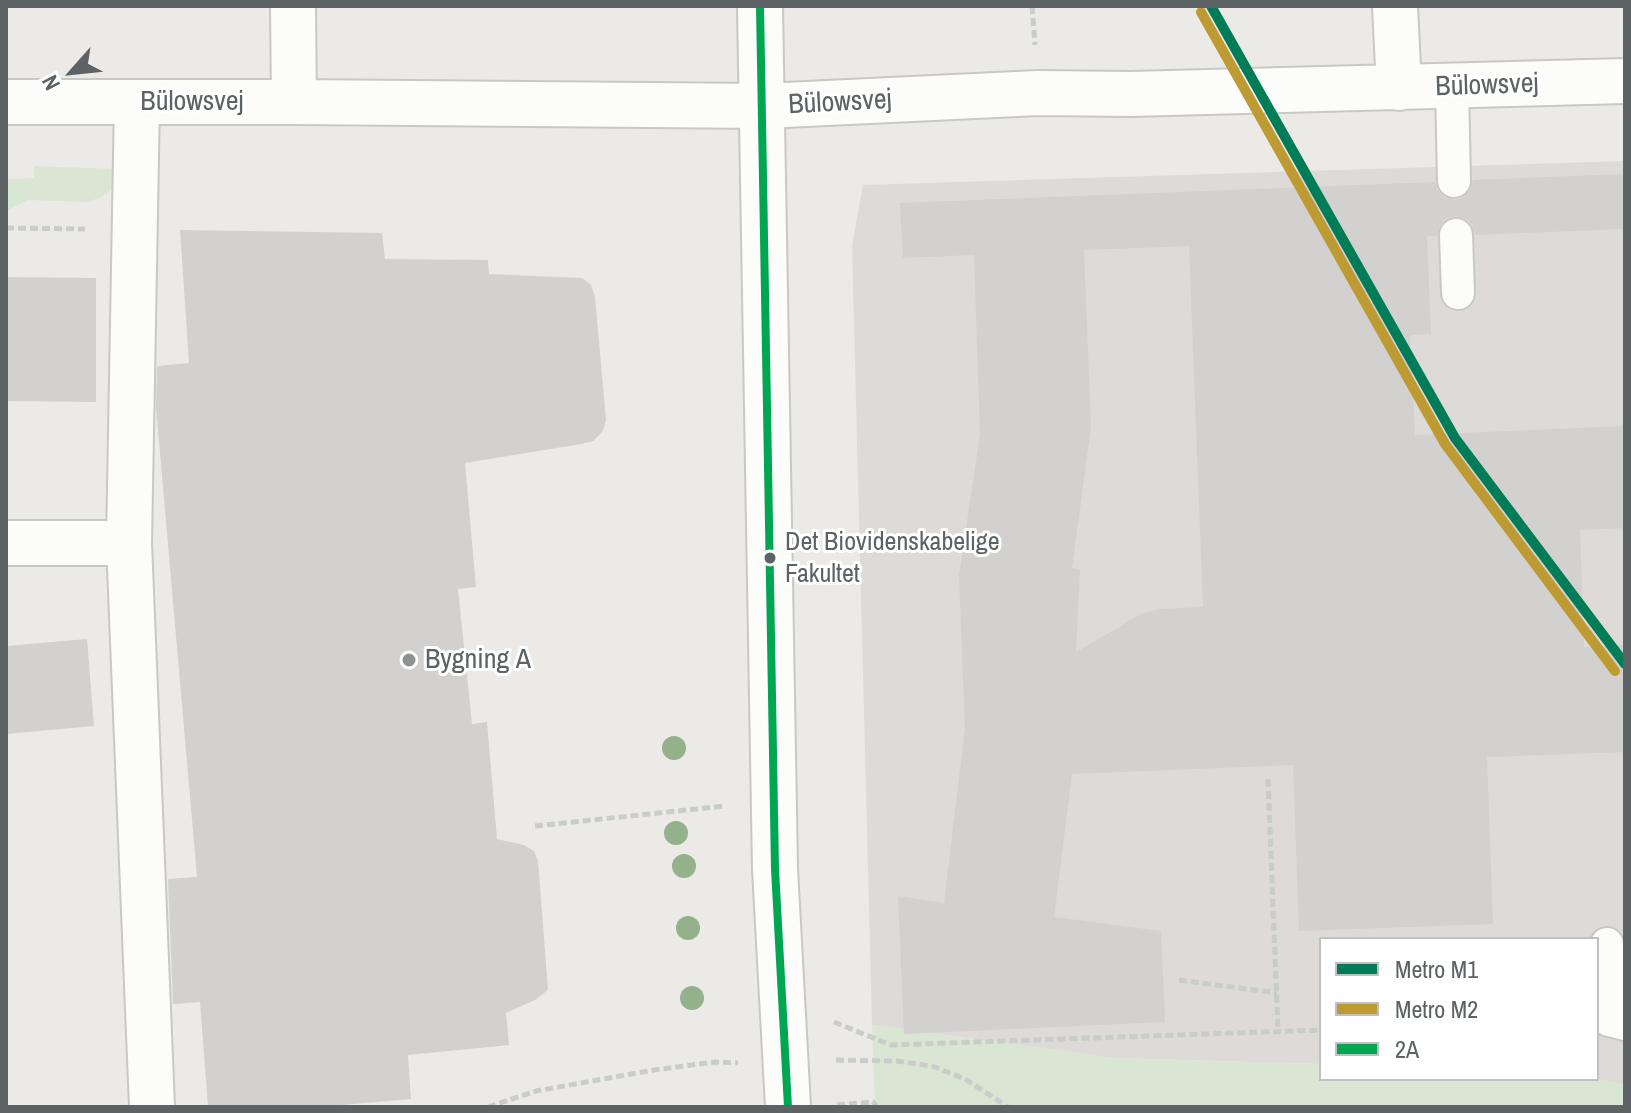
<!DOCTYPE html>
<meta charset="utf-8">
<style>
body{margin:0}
#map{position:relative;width:1631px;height:1113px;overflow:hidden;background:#eceae7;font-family:"Archivo Narrow",sans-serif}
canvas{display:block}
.frame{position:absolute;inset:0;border:8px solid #5d6264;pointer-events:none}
.legend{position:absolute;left:1319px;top:937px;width:280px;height:144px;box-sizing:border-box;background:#fff;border:2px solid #bec0c1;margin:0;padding:10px 14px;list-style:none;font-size:24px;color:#5d6264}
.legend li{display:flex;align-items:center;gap:16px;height:40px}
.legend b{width:40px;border:2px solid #bec0c1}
.north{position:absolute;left:32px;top:32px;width:80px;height:80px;-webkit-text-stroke:6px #fff;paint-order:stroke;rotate:243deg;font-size:22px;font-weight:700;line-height:32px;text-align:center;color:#5d6264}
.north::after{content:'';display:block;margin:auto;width:28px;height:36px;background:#5d6264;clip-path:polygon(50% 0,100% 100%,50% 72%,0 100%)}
</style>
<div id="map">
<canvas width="1631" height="1113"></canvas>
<div class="frame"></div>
<ul class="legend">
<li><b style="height:10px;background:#007d58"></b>Metro M1</li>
<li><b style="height:10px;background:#bd9b32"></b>Metro M2</li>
<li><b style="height:10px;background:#00a651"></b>2A</li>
</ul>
<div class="north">N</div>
</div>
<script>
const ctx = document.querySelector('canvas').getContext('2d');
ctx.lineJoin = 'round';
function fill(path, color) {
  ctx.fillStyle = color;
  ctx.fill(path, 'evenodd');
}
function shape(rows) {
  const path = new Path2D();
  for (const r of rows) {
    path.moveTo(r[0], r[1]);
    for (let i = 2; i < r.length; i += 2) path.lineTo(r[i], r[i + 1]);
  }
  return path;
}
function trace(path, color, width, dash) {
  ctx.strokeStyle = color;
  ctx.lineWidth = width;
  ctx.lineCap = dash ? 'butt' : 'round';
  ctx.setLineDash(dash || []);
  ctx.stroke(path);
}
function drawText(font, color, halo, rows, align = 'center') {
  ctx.font = font + ' "Archivo Narrow",sans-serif';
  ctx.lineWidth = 6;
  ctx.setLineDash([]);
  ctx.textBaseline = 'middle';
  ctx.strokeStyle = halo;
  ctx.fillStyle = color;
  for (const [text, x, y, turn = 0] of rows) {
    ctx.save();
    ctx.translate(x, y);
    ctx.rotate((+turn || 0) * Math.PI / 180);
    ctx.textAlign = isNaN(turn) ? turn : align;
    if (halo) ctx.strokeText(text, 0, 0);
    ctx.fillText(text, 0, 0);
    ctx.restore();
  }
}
fill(shape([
 [1625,161,1625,1085,1597,1079,1597,939,1321,939,1321,1064,1114,1058,872,1025,852,246,863,185]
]), '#dddad7');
fill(shape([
 [34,166,117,169,117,179,111,190,100,198,86,202,28,200,6,211,6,179,34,178],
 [872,1025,1114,1058,1321,1064,1321,1079,1597,1079,1625,1085,1625,1107,875,1107]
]), '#dae6d4');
fill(shape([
 [1625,174,1625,229,1475,235,1472,224,1466,219,1456,216,1445,219,1439,227,1437,236,1427,236,1431,334,1411,335,1410,338,1415,435,1625,426,1625,528,1580,530,1584,647,1625,645,1625,752,1487,757,1493,924,1299,931,1293,765,1072,774,1054,917,1161,931,1165,1022,904,1034,898,896,944,903,965,728,959,576,980,434,974,255,903,258,900,203,1435,182,1437,190,1444,197,1455,200,1463,198,1470,191,1473,180],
 [1189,246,1203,607,1161,609,1143,613,1076,652,1080,570,1072,568,1091,427,1084,250],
 [180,230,382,233,385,259,488,260,489,274,582,278,591,285,595,297,606,420,603,431,593,441,581,444,465,463,476,587,458,589,472,724,487,722,497,839,524,845,534,851,538,861,548,990,535,1000,506,1013,509,1045,408,1055,411,1099,319,1107,208,1107,200,1002,173,1004,168,879,197,877,156,407,157,366,189,363],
 [6,277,96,278,96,402,6,401],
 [87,639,94,726,6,734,6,646]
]), '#d3d1d0');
const service = shape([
 [1452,88,1454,181],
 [1456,235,1458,293],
 [1607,944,1609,1020,1625,1024]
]);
const pedestrian = shape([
 [6,543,129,543]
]);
const minor = shape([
 [293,6,294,102],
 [1395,6,1399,88],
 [6,102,294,102,764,106,1038,93,1131,94,1625,81],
 [137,102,129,543,152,1107]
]);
const tertiary = shape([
 [760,6,775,869,788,1107]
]);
trace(service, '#c8c8c7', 36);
trace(pedestrian, '#c8c8c7', 48);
trace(minor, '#c8c8c7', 48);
trace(tertiary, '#c8c8c7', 48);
trace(shape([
 [1032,6,1035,45],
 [6,228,85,229],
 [1268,779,1278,1031],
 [535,826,725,806],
 [1179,980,1277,993],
 [834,1022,891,1045,1321,1030],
 [836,1060,896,1061,932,1066,965,1079,1008,1107],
 [837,1105,873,1102,877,1107],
 [488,1107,536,1091,654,1070,715,1062,738,1063]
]), '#c8cdc9', 5, [8, 4]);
trace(service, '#fcfcfb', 32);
trace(pedestrian, '#fcfcfb', 44);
trace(minor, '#fcfcfb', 44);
trace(tertiary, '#fcfcfb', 44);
trace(shape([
 [760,6,775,869,788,1107]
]), '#00a651', 8);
trace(shape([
 [1211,6,1455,438,1625,664]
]), '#007d58', 10);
trace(shape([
 [1201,12,1445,444,1615,671]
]), '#bd9b32', 10);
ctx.fillStyle = '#93b18a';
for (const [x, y] of [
 [674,748],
 [676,833],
 [684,866],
 [688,928],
 [692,998]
]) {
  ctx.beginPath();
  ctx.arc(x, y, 12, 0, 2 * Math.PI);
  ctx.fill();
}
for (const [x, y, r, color] of [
 [770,558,7,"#5d6264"],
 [409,660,8,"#8f9292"]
]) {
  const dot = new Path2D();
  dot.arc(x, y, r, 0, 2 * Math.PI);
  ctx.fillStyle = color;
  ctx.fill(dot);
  trace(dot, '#fff', 3);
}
drawText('26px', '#5d6264', '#fff', [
 ["Det Biovidenskabelige",785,543],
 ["Fakultet",785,575]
], 'left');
drawText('28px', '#5d6264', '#fff', [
 ["Bülowsvej",1487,86,-2],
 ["Bülowsvej",192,102],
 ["Bülowsvej",840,103,-3]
]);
drawText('28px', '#5d6264', '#fff', [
 ["Bygning A",425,660]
], 'left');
</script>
